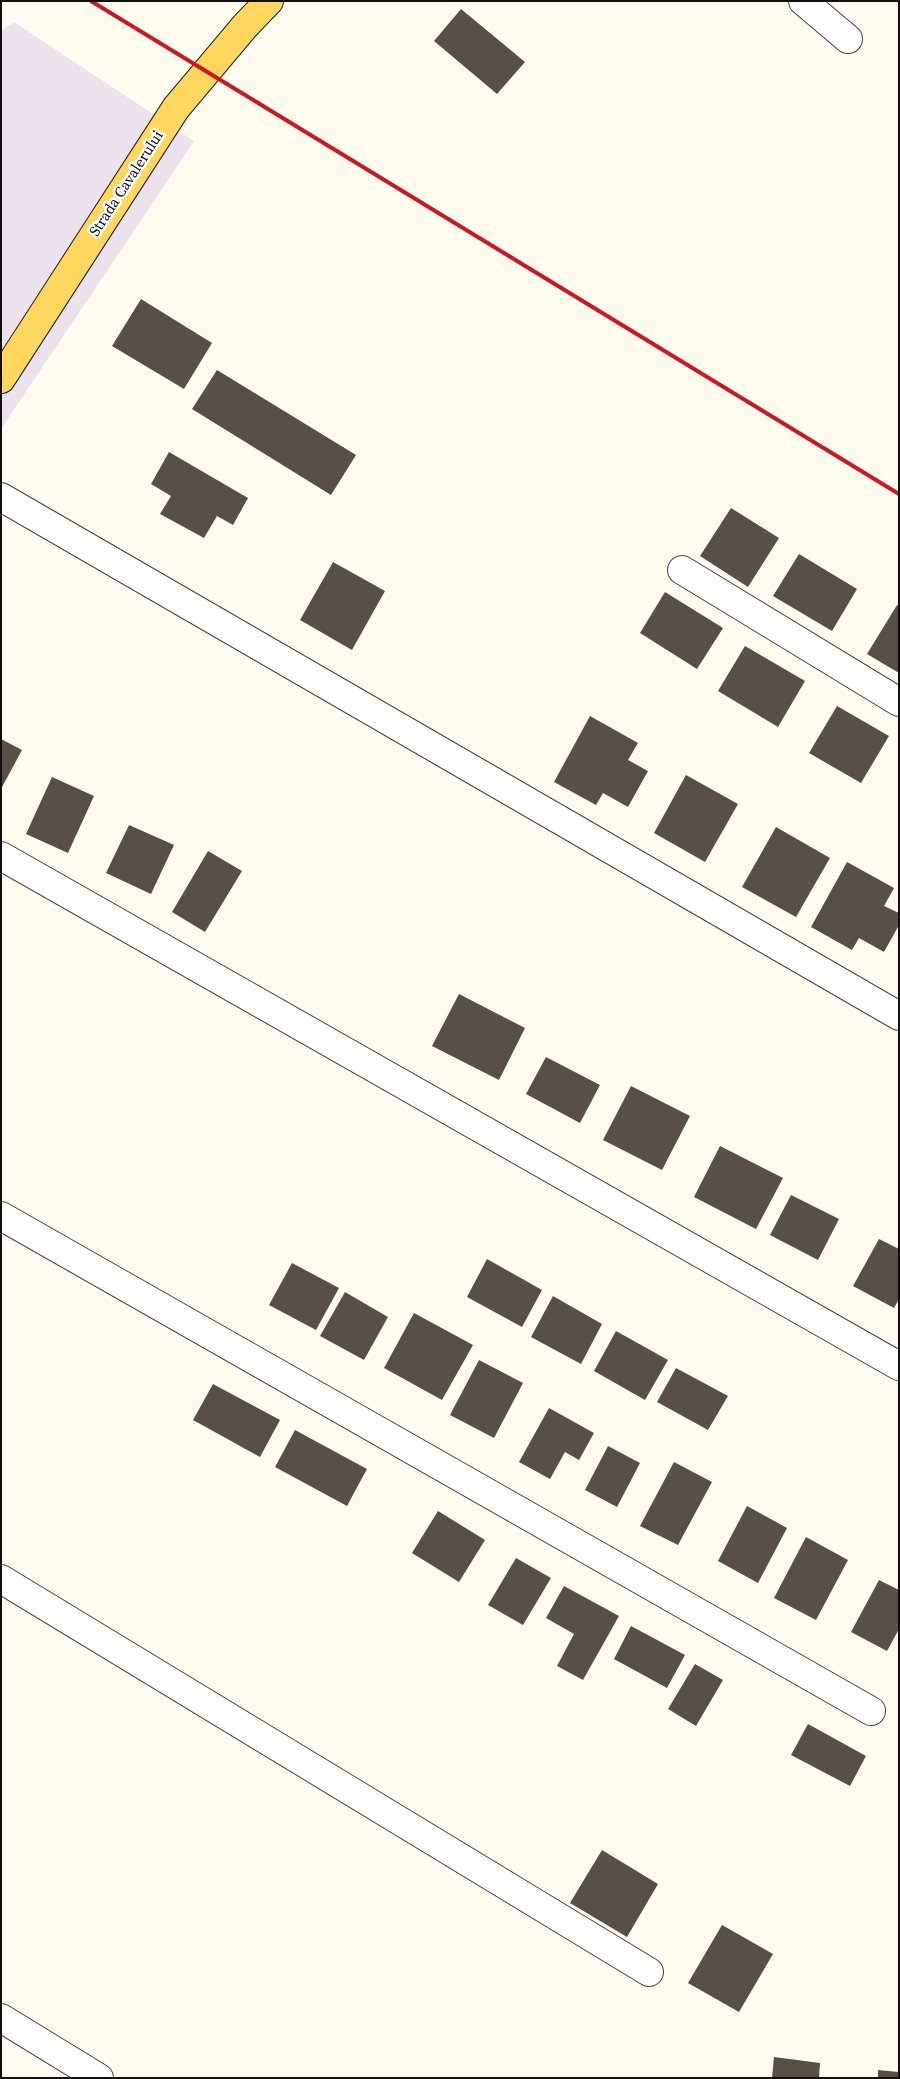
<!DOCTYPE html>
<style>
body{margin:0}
#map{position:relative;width:900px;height:2079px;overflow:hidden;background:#fffcef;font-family:"Source Serif 4",serif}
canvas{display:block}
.frame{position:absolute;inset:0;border:2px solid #0e0e0e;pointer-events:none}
</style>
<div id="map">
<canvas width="900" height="2079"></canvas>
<div class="frame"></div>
</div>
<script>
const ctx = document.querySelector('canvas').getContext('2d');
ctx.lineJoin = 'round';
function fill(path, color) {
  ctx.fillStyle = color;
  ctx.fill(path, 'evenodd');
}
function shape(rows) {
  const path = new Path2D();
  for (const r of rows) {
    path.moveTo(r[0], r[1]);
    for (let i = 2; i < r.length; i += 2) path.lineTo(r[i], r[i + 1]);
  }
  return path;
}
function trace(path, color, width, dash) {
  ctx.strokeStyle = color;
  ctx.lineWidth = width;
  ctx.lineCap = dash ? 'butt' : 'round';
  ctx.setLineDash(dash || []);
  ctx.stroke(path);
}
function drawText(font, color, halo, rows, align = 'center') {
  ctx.font = font + ' "Source Serif 4",serif';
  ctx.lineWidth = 5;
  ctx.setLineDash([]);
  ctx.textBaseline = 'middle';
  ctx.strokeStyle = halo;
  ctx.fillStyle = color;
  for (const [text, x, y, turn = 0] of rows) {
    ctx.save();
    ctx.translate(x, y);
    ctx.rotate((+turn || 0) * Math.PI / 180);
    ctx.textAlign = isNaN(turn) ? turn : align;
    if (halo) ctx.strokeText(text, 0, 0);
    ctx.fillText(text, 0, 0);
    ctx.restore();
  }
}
fill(shape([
 [14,22,194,141,1,429,1,31]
]), '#ece2ee');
fill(shape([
 [461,9,525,62,497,94,434,41],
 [141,299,212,343,184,389,112,346],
 [217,370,356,455,331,495,192,409],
 [169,452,248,498,233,525,217,516,204,538,160,514,171,496,151,484],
 [731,508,779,538,748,587,700,556],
 [799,554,857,589,832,631,773,596],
 [333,562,385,591,352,650,300,620],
 [665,592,723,628,697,669,640,633],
 [897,605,899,606,899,673,867,654],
 [745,646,805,681,778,727,718,691],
 [837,706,889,736,861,783,809,753],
 [590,716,638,743,628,760,648,771,628,807,603,793,596,805,554,782],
 [1,739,22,750,1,789],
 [686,775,738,804,705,862,654,833],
 [52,777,94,796,68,853,26,834],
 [129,825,174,845,151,894,106,873],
 [776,827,830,858,796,917,742,887],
 [208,851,242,871,205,932,172,912],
 [847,862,894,888,884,906,899,913,899,925,884,952,859,938,852,950,811,927],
 [459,994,525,1028,499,1080,432,1046],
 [546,1057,600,1085,580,1123,526,1094],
 [631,1086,690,1116,662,1170,603,1140],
 [720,1146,783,1178,756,1229,694,1197],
 [791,1195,839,1219,818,1260,770,1235],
 [879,1239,899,1249,899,1299,894,1308,853,1286],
 [487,1259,542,1290,522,1327,467,1297],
 [292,1263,339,1288,316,1330,269,1305],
 [345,1292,388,1317,364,1360,320,1336],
 [553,1296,602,1324,581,1364,531,1337],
 [414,1313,473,1345,442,1400,384,1368],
 [616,1331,668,1360,645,1400,594,1371],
 [479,1360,523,1383,494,1438,450,1415],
 [676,1368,728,1396,708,1430,657,1402],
 [213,1384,280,1420,260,1457,193,1420],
 [549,1408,594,1433,579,1460,565,1452,550,1479,519,1462],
 [295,1430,367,1469,347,1506,275,1467],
 [608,1446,640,1463,617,1507,585,1490],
 [674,1462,712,1482,678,1545,640,1526],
 [747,1506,787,1528,758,1583,718,1561],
 [438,1511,485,1540,459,1582,412,1553],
 [806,1537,848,1560,816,1620,774,1598],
 [516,1558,551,1578,523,1625,488,1605],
 [879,1580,899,1590,899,1629,887,1651,851,1632],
 [564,1586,619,1616,583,1680,557,1666,574,1634,546,1618],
 [631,1626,685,1655,667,1688,614,1659],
 [695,1664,723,1680,696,1726,668,1709],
 [808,1724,866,1756,850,1786,791,1755],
 [602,1850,658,1884,627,1937,570,1903],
 [722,1925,773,1954,739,2012,688,1983],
 [774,2057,820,2063,819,2078,772,2078],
 [878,2070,899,2072,899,2078,878,2078]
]), '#584f49');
const minor = shape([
 [803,1,848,39],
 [1,497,899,1016],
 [682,570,899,702],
 [1,856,899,1366],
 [1,1216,871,1711],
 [1,1579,649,1972],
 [1,2018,99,2078]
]);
const major = shape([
 [1,379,176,108,245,26,269,1]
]);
trace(minor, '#414141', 30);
trace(major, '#1f1f1f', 30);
trace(minor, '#fff', 28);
trace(major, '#ffd75f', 28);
trace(shape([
 [91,1,899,494]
]), '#cc1822', 4);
drawText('15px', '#0e0e0e', '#fff', [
 ["Strada Cavalerului",127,184,-57]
]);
</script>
